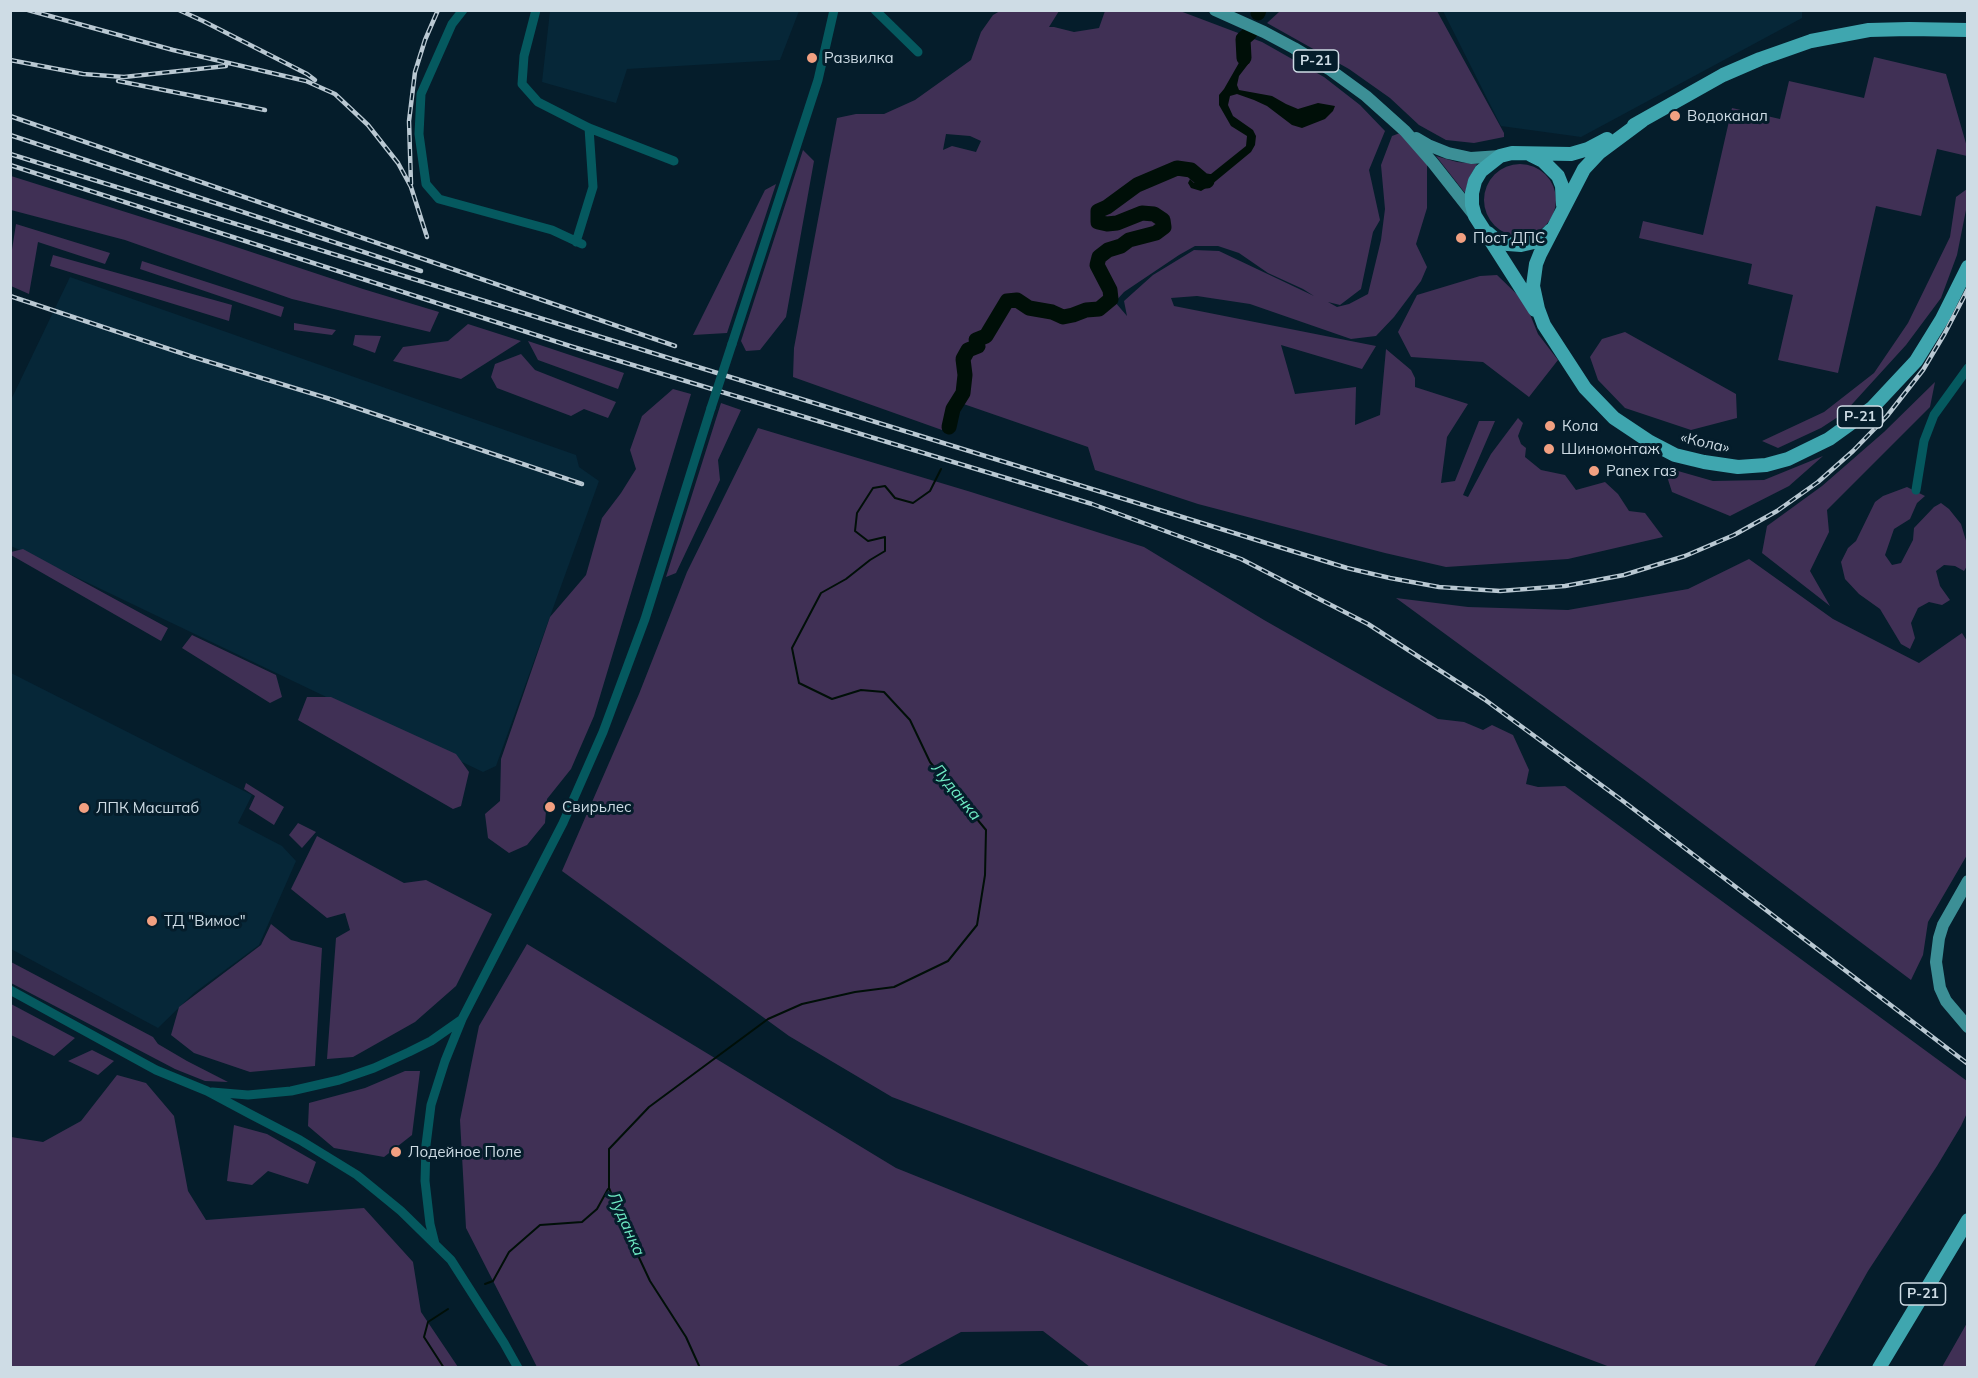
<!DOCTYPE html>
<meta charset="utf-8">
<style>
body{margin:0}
#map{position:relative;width:1978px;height:1378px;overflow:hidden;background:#051d2b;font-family:Mulish,sans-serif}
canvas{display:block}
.frame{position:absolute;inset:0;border:12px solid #cedce5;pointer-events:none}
</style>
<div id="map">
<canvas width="1978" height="1378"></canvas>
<div class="frame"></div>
</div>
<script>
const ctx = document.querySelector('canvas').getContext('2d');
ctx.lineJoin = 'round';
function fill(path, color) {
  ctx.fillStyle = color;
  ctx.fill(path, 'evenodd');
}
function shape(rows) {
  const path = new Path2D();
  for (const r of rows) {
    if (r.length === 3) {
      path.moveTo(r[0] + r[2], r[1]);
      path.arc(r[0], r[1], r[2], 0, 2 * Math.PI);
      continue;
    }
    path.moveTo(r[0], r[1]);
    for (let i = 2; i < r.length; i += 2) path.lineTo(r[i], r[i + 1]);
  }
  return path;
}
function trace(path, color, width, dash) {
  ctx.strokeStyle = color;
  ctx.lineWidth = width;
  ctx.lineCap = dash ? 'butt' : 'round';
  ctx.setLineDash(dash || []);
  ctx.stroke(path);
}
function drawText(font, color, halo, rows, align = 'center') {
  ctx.font = font + ' Mulish,sans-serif';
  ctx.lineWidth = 6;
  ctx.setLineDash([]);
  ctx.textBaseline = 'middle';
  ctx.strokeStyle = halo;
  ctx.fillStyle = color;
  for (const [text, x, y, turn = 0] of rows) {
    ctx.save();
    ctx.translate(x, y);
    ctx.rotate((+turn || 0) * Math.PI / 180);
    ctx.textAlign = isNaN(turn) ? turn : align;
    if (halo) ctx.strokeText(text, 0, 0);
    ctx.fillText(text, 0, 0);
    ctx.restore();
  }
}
fill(shape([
 [550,11,550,10,799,11,780,60,627,69,616,103,542,82],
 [1443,11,1802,11,1802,18,1581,137,1501,126],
 [70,277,576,455,579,467,599,481,496,766,483,772,11,546,10,402],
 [11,673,252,795,238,823,282,846,296,861,259,945,194,993,158,1028,11,949]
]), '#062738');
fill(shape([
 [1310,10,1437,11,1504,133,1504,137,1474,143,1446,140,1419,125,1390,98,1349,69,1267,23,1279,12],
 [1000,11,1059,11,1049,27,1054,27,1074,32,1099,28,1105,11,1180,11,1262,42,1324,77,1360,105,1385,131,1369,170,1380,220,1373,232,1361,289,1340,305,1328,302,1337,307,1349,304,1368,294,1381,240,1385,209,1381,165,1392,136,1400,133,1427,164,1427,208,1416,244,1427,267,1421,281,1394,317,1376,336,1351,339,1250,304,1197,296,1171,298,1174,306,1376,346,1362,369,1281,345,1295,394,1356,387,1355,425,1380,415,1386,349,1411,370,1415,378,1415,387,1468,404,1447,437,1441,483,1455,481,1479,421,1495,421,1463,495,1468,497,1491,454,1518,418,1523,423,1518,436,1521,444,1526,448,1525,457,1541,470,1565,475,1576,490,1605,482,1618,494,1629,511,1645,513,1663,537,1568,559,1446,567,1385,553,1198,504,1095,470,1088,447,952,400,942,430,793,377,794,348,837,118,856,114,884,114,915,100,971,60,981,32,993,15],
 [946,134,970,136,981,141,976,152,952,146,943,150],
 [1195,246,1218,246,1239,253,1268,273,1303,289,1314,296,1219,251,1194,250,1153,275,1124,301,1127,316,1115,302,1124,292,1179,255],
 [1874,57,1946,74,1967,147,1967,156,1937,149,1921,216,1876,206,1838,373,1778,360,1793,295,1748,284,1752,264,1639,238,1643,221,1703,235,1732,108,1780,119,1789,81,1864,98],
 [803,150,814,161,786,317,760,350,746,351,741,341],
 [1436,156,1457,162,1477,164,1469,178,1465,193],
 [1520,200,36],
 [11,176,221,242,363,289,439,312,430,332,292,299,125,240,11,210],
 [776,184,727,333,693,335,765,190],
 [1967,189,1967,205,1957,255,1941,298,1906,345,1844,413,1821,428,1778,448,1762,441,1824,412,1874,373,1908,323,1950,237,1956,197],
 [16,224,110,253,105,264,38,242,29,294,11,286,11,256],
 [53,255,232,305,229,321,50,266],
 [142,261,284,307,281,317,140,269],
 [1497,275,1525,302,1538,334,1558,360,1529,397,1483,362,1411,357,1398,332,1417,295,1480,276],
 [294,323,336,330,332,335,294,330],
 [468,324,521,341,461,379,393,361,403,347,448,341],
 [1625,332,1736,394,1737,418,1691,430,1625,408,1598,380,1590,357,1602,339],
 [355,335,381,336,375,353,353,345],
 [528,341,624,373,618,389,538,360],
 [521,354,535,370,616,402,608,418,584,409,571,416,497,388,491,377,495,364],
 [1935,382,1930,407,1827,510,1829,532,1810,571,1830,606,1762,553,1767,526,1822,486,1884,432],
 [673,389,691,394,594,716,571,769,547,799,545,823,527,845,509,853,488,838,485,814,500,801,501,759,550,617,586,575,602,518,621,493,636,469,630,450,642,416],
 [721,403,741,410,718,460,720,480,676,573,666,577],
 [758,428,971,492,1144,547,1264,620,1438,719,1464,722,1483,730,1492,725,1513,735,1529,770,1526,784,1538,787,1565,786,1967,1081,1967,1113,1961,1126,1937,1166,1868,1271,1814,1367,1610,1367,892,1097,789,1036,562,871,639,694,687,572],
 [1823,456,1789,486,1730,516,1672,492,1664,467,1713,481,1764,480],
 [1907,487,1925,496,1917,503,1910,519,1894,529,1885,555,1892,565,1901,563,1913,540,1914,528,1934,507,1941,503,1949,509,1961,524,1967,544,1967,566,1964,571,1955,566,1944,565,1936,571,1940,586,1950,600,1942,605,1929,602,1918,608,1911,623,1915,638,1910,649,1901,644,1880,609,1859,594,1845,579,1841,562,1848,548,1856,541,1875,502,1883,496],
 [23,549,168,628,161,641,11,555,11,552],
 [1749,559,1833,619,1919,663,1962,633,1967,641,1967,855,1928,922,1923,955,1911,980,1646,781,1396,598,1468,607,1568,610,1688,589],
 [192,635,276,675,282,697,270,703,182,648],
 [307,697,331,697,456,754,469,772,461,806,453,809,298,720],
 [246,783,284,807,274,825,249,809,255,796,244,789],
 [298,823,316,832,302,848,289,835],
 [317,836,404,883,426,880,492,914,456,986,415,1022,353,1057,327,1059,336,938,350,930,345,913,327,918,291,889],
 [271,924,291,940,322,948,315,1066,250,1072,194,1053,171,1035,179,1007,261,945],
 [527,944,896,1168,1391,1367,1090,1367,1043,1331,961,1332,896,1367,537,1367,466,1228,460,1120,479,1026],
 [11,962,153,1037,158,1044,187,1061,228,1082,205,1081,175,1069,11,983],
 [11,1004,75,1038,54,1056,11,1035],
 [92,1050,114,1061,98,1075,68,1061],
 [405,1071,420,1071,412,1135,384,1157,334,1148,308,1126,309,1103,365,1088],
 [117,1075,146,1083,174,1116,188,1191,206,1220,364,1208,413,1262,421,1312,458,1367,11,1367,11,1137,43,1142,81,1121],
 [234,1125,267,1134,316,1162,308,1184,268,1171,252,1185,227,1181],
 [1967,1323,1967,1367,1942,1367]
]), '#403055');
fill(shape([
 [1243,39,1247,44,1249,63,1239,76,1237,85,1239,90,1272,96,1286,104,1298,109,1318,103,1335,106,1333,111,1325,119,1302,128,1292,125,1267,106,1254,100,1237,94,1230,96,1228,105,1233,116,1253,130,1256,136,1255,145,1251,152,1211,185,1201,191,1191,188,1188,183,1190,179,1194,183,1198,180,1191,170,1197,170,1203,174,1211,174,1246,146,1247,136,1231,126,1219,105,1219,95,1224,89,1240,61,1239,41]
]), '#000f08');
trace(shape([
 [485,1284,493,1281,509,1252,540,1225,582,1222,597,1209,608,1189],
 [444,1368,424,1337,428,1322,448,1309],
 [700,1368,686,1337,650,1281,628,1234,609,1188,609,1149,649,1107,768,1019,802,1004,855,992,894,987,948,961,977,925,985,875,986,830,930,762,910,720,884,692,861,690,832,699,799,683,792,648,821,593,846,579,870,560,885,551,885,537,868,541,855,531,857,513,873,488,885,486,895,498,913,503,930,491,941,469]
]), '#000f08', 2);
trace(shape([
 [1258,13,1259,10],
 [1244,58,1243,39,1250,33],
 [949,427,953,409,963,393,965,375,963,359,968,350,978,346,976,340,986,336,1007,301,1017,300,1029,308,1052,312,1063,317,1073,315,1086,310,1099,309,1111,299,1110,290,1097,265,1099,257,1108,250,1121,246,1129,240,1156,233,1164,227,1163,220,1154,214,1142,213,1117,223,1107,224,1098,222,1098,211,1107,207,1137,185,1177,168,1191,170,1204,181,1207,181]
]), '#000f08', 15);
trace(shape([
 [463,10,452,24,421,94,419,134,426,184,439,199,552,230,582,244],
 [536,10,524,56,522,84,538,102,589,128,674,161],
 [875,10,918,52],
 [576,242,593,187,589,128],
 [732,344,818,80,834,10],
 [1916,490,1924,441,1934,415,1968,368],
 [10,990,156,1070,207,1091,250,1114,300,1140,357,1175,401,1211,451,1260,504,1343,518,1368],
 [212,1092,248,1095,291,1091,339,1080,374,1068,409,1052,431,1041,461,1020],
 [435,1244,430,1224,425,1181,426,1145,431,1105,445,1061,462,1019,563,823,603,732,645,619,711,408]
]), '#05595f', 9);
trace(shape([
 [1215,10,1264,32,1294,48,1329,69,1366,96,1405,131,1433,163,1474,215],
 [1416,138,1428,145,1448,153,1471,158,1500,156],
 [1968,881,1943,925,1939,938,1936,962,1940,988,1946,1001,1968,1027]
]), '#3c8f96', 12);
trace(shape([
 [1642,121,1599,153,1584,169,1540,254,1536,264,1533,286,1538,309,1544,325,1585,388,1614,418,1650,442,1675,455,1704,462,1738,467,1766,465,1788,459,1829,439,1872,408,1916,361,1942,319,1968,267],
 [1634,125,1723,75,1760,59,1811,41,1869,30,1909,29,1968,30],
 [1531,155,1543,161,1558,176,1562,186,1563,205],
 [1488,233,1496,240,1508,244,1521,245,1534,242,1545,236,1551,230],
 [1535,310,1475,216,1472,205,1472,193,1475,181,1481,171,1500,156,1512,153,1571,154,1588,149,1607,139],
 [1879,1368,1968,1220]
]), '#3fa6af', 14);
const rail = shape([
 [28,10,173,50,306,81,335,94,368,125,398,163,411,187,427,237],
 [179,10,203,21,307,74,315,80],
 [10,60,83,74,124,77,226,66],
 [118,81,265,110],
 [10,116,675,346],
 [10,135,421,271],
 [10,154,1347,568,1390,578,1439,587,1500,591,1565,586,1624,575,1685,556,1734,535,1777,511,1818,482,1853,451,1887,416,1923,370,1945,333,1968,289],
 [10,165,570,346,1092,504,1241,559,1368,624,1484,699,1623,801,1968,1064],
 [411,184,409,121,415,72,425,40,438,10],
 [10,296,193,357,330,399,582,484]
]);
trace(rail, '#b9c8d2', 4.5);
trace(rail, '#051d2b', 2, [7]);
trace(shape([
 [711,408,732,344]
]), '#05595f', 9);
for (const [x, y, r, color] of [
 [812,58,6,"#f2a081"],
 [1675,116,6,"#f2a081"],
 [1461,238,6,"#f2a081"],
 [1550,426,6,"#f2a081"],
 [1549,449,6,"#f2a081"],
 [1594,471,6,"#f2a081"],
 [550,807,6,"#f2a081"],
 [84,808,6,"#f2a081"],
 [152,921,6,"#f2a081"],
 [396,1152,6,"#f2a081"]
]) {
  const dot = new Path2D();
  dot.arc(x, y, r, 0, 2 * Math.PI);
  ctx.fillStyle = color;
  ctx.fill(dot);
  trace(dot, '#051d2b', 2);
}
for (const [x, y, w] of [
 [1316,61,45],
 [1860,417,45],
 [1923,1294,45]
]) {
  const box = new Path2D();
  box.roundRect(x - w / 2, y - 11, w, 22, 4.5);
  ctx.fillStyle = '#051d2b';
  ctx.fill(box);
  trace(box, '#cedce5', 1.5);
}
drawText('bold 14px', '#cedce5', null, [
 ["Р-21",1316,61],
 ["Р-21",1860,417],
 ["Р-21",1923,1294]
]);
drawText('15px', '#cedce5', '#051d2b', [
 ["Развилка",824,58],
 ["Водоканал",1687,116],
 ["Пост ДПС",1473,238],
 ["Кола",1562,426],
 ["Шиномонтаж",1561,449],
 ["Panex газ",1606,471],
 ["Свирьлес",562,807],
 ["ЛПК Масштаб",96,808],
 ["ТД \"Вимос\"",164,921],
 ["Лодейное Поле",408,1152]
], 'left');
drawText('15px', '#cedce5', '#051d2b', [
 ["«Кола»",1705,443,13]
]);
drawText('italic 16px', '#6fecc5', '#051d2b', [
 ["Луданка",956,792,51],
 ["Луданка",626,1224,66]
]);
</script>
